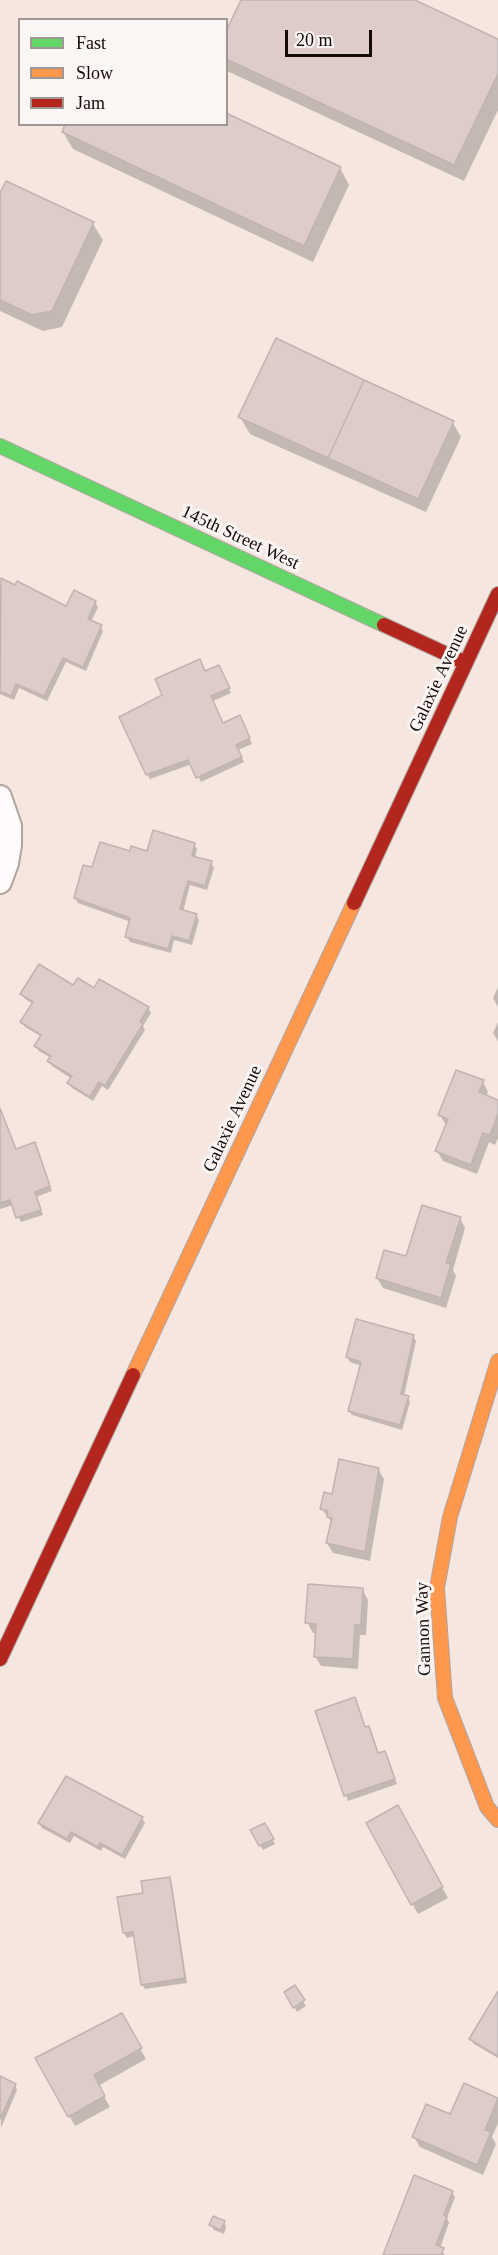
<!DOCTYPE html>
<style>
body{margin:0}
#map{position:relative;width:498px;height:2255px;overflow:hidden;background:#f6e6e0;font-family:Georgia,serif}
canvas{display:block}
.legend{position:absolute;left:18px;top:18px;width:210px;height:108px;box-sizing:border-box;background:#fbf5f3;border:2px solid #9f9795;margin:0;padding:8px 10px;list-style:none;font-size:18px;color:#140b08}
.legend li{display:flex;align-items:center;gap:12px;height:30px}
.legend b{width:30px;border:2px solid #9f9795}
.scale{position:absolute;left:285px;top:30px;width:87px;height:27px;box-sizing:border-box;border:3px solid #140b08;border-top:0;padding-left:8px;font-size:18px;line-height:21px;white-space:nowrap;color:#140b08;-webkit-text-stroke:4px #fbf5f3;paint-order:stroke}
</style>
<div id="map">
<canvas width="498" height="2255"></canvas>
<ul class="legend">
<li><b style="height:8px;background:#63d668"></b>Fast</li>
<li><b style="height:8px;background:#ff974d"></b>Slow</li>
<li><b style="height:8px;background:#b3261e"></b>Jam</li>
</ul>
<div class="scale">20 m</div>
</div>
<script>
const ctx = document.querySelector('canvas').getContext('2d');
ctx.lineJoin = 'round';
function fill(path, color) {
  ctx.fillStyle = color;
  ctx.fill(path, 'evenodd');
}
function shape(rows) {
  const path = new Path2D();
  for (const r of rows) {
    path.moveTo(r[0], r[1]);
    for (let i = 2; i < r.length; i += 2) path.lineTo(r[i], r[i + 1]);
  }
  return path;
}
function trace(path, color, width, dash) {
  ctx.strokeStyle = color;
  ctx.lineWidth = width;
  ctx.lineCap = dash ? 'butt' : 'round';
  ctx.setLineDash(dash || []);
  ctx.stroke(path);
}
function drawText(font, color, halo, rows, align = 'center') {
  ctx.font = font + ' Georgia,serif';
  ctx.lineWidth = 6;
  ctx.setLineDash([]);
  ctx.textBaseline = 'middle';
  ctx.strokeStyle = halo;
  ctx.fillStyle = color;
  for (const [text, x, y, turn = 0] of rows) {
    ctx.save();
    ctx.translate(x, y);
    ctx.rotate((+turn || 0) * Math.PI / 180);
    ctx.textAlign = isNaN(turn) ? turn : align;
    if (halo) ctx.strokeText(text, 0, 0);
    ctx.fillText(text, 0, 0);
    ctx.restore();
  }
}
fill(shape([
 [242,0,412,0,498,40,498,110,464,181,227,71,226,34],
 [63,132,340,168,349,185,313,262,73,149],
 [0,197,93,224,103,240,62,327,43,331,0,311],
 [240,417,453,423,461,437,426,512,250,434],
 [2,580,67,608,95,602,98,607,91,622,100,626,103,631,86,671,66,662,47,701,19,688,14,700,0,694,0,585],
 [222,672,231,693,213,701,223,724,242,722,252,744,238,750,244,762,201,782,192,764,150,779,147,774,205,673],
 [194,844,197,849,195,858,211,863,214,868,207,890,190,885,183,912,196,915,199,920,192,945,174,940,171,953,130,942,127,937,131,922,78,903,75,898,93,869,131,853,148,853],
 [74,987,94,990,148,1008,151,1013,143,1026,145,1030,108,1090,102,1086,93,1101,72,1088,69,1083,72,1079,52,1066,49,1061,51,1058,39,1051,36,1046,42,1037,25,1027,22,1022,33,1004,25,999,22,994],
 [498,987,498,1007,493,998],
 [498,1022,498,1041,493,1033],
 [483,1082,488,1092,486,1097,498,1101,498,1138,495,1145,489,1142,477,1174,443,1161,437,1151,446,1125,440,1115],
 [0,1111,16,1150,35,1144,52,1191,36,1197,43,1215,21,1222,13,1205,0,1209],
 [460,1218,465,1228,453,1270,456,1276,446,1308,383,1288,377,1278],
 [413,1336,416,1341,404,1396,408,1398,410,1402,402,1430,352,1415,349,1410,362,1366,350,1362,347,1357],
 [378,1469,384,1479,370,1561,333,1553,327,1543,332,1523,322,1509,333,1496],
 [363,1590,368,1600,366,1635,360,1635,358,1669,321,1666,315,1656,317,1633,313,1633,307,1622],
 [317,1712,365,1729,379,1755,385,1753,388,1757,397,1784,348,1801],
 [397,1807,448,1898,418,1914,368,1824],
 [142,1818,145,1823,125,1859,103,1847,101,1851,74,1836,70,1843,42,1828,39,1823],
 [264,1825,275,1844,263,1850,252,1831],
 [169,1879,172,1884,187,1983,145,1989,142,1984,135,1936,127,1938,124,1933,145,1894],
 [294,1987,306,2006,297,2012,286,1993],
 [498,1994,498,2058,474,2044,471,2039],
 [121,2015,146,2059,98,2086,110,2107,75,2126,37,2058],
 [0,2078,15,2085,17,2090,1,2128],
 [464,2085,498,2100,498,2123,492,2137,496,2144,483,2175,420,2147,414,2137,451,2116],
 [452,2192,455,2197,447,2218,449,2223,440,2248,445,2255,385,2255],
 [224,2222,226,2227,224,2234,214,2230,211,2225]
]), '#0003');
const building = shape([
 [241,0,415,0,498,39,498,74,454,165,226,59,226,31,241,0],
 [226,113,341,167,304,246,62,132,65,124,226,124,226,113],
 [6,181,94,222,52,311,32,315,0,300,0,193,6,181],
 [276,338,364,380,328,458,238,417,276,338],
 [364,380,454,421,418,499,328,458,364,380],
 [1,578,15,585,17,581,66,606,74,590,96,601,88,619,102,625,83,667,63,658,44,696,16,684,11,696,0,691,1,578],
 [200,659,205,671,219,665,230,688,211,696,223,723,240,715,250,738,236,745,242,757,196,778,188,760,146,775,119,717,162,695,155,679,200,659],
 [153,830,195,843,192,856,212,861,205,886,188,881,180,909,197,914,189,941,172,936,168,949,125,937,130,918,74,898,83,865,92,867,100,842,130,851,131,846,147,851,153,830],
 [39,964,73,985,78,978,94,988,99,979,149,1007,140,1022,143,1024,105,1086,99,1082,90,1097,67,1083,72,1076,47,1061,51,1056,34,1046,41,1035,20,1022,33,1002,20,994,39,964],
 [456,1070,484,1080,479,1092,498,1100,498,1114,490,1135,483,1133,471,1165,435,1151,448,1119,438,1115,456,1070],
 [0,1108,16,1149,35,1142,50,1186,35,1192,41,1210,16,1218,10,1200,0,1203,0,1108],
 [422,1205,461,1217,446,1263,451,1264,441,1298,376,1278,384,1250,406,1256,422,1205],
 [356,1319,414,1335,401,1394,409,1396,400,1425,348,1411,361,1362,346,1357,356,1319],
 [339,1459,379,1468,365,1552,326,1543,332,1518,327,1517,328,1511,320,1509,324,1492,332,1494,339,1459],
 [308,1584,363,1588,361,1625,355,1625,353,1659,314,1657,316,1624,305,1623,308,1584],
 [355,1697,365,1727,369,1726,378,1753,385,1751,395,1779,344,1796,315,1711,355,1697],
 [66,1776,143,1817,122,1855,100,1843,98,1847,71,1832,67,1839,38,1823,66,1776],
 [398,1805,443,1887,411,1905,366,1823,398,1805],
 [265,1823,274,1839,259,1846,250,1830,265,1823],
 [170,1877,185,1978,141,1985,133,1932,123,1933,117,1897,143,1893,141,1881,170,1877],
 [295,1985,305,2000,293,2008,284,1992,295,1985],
 [498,1991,498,2056,469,2039,498,1991],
 [122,2013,142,2048,94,2075,105,2096,68,2117,35,2058,122,2013],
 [0,2076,16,2084,0,2119,0,2076],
 [464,2083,498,2098,485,2130,491,2132,477,2165,412,2137,426,2104,450,2114,464,2083],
 [414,2175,453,2191,444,2215,447,2217,436,2245,444,2248,441,2255,383,2255,414,2175],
 [213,2216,225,2221,221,2230,209,2225,213,2216]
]);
fill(building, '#ddccc9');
trace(building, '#c0b3b1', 1.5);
const street = shape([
 [0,797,10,826,10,845,7,863,0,882]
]);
const fast = shape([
 [0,446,384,625]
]);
const slow = shape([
 [498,1361,450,1517,437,1588,445,1698,487,1807,498,1820],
 [133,1375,354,903]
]);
const jam = shape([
 [384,625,466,663],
 [354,903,498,594],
 [0,1659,133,1375]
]);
trace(street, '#b1a5a0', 26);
trace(fast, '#b1a5a0', 16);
trace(slow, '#b1a5a0', 16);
trace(jam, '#b1a5a0', 16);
trace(street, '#fefbfa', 22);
trace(fast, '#63d668', 14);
trace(slow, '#ff974d', 14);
trace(jam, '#b3261e', 14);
drawText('18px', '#140b08', '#fbf5f3', [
 ["145th Street West",240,538,25],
 ["Galaxie Avenue",439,679,-65],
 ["Galaxie Avenue",233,1119,-65],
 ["Gannon Way",424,1629,-92]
]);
</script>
